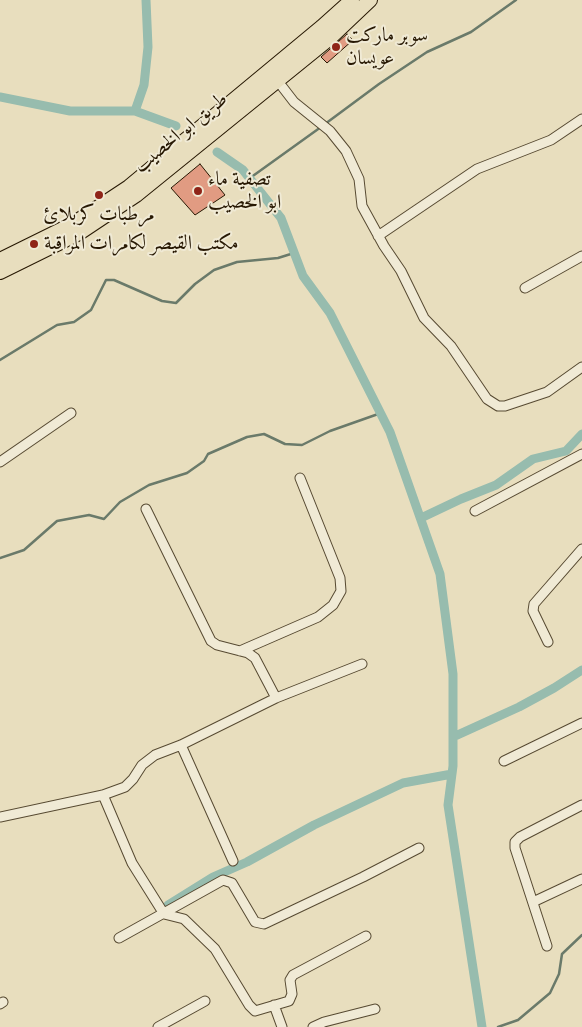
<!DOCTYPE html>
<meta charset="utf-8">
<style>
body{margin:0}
canvas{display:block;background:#e8debe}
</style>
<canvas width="582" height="1027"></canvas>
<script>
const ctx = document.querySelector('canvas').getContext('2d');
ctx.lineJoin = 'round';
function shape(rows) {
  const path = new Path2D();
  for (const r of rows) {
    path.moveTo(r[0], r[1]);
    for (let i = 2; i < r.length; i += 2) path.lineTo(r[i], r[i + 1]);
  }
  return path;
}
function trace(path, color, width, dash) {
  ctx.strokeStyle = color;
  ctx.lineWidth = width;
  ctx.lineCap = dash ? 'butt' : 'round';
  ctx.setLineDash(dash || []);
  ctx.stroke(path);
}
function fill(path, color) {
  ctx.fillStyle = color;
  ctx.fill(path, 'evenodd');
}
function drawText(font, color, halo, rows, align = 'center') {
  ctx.font = font + ' "IM FELL Great Primer",Amiri,serif';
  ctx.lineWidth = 4;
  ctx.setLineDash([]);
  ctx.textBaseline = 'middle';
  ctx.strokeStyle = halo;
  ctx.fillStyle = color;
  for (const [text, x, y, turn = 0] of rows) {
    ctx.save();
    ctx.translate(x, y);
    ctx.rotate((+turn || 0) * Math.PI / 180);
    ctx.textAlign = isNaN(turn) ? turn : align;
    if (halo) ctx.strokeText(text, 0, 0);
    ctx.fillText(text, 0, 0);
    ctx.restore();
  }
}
trace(shape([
 [325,124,379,84,427,52,471,32,516,0],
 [250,178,321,127],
 [0,360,57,325,74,322,91,310,106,280,114,280,162,301,176,303,195,284,214,270,237,262,278,258,294,253],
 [0,558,24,550,57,521,89,515,104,519,120,502,149,485,187,473,204,461,208,454,247,437,264,434,285,444,302,445,330,431,381,413],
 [498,1027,518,1020,550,993,559,974,562,954,582,935]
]), '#6a7a6a', 2.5);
trace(shape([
 [0,97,70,111,135,111,176,126],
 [135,111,144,85,148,47,146,0],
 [217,152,243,170,281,218,303,276,330,313,390,432,440,574,453,674,453,766,448,805,482,1027],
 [421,518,461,499,496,485,533,459,566,451,582,434],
 [453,737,519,707,554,688,582,670],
 [168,905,213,877,247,862,314,825,403,783,452,774]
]), '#97bcae', 9);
const building = shape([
 [347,34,353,40,327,63,321,57,347,34],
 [200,164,225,195,195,215,171,188,200,164]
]);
fill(building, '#e19b82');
trace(building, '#271803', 1);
const minor = shape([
 [277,80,294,102,330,131,346,151,359,179,362,206,384,246,401,271,424,318,451,346,487,399,498,406,505,406,547,392,582,367],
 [378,236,477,169,551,140,582,119],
 [525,288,582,256],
 [0,462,71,413],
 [146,509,211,641,217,645,248,653,255,658,276,698],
 [475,511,582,454],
 [548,642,533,611,534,604,582,549],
 [240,651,318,617,333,605,341,591,340,578,300,478],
 [181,745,233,861],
 [504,761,582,723],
 [103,795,132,863,164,914,184,919,215,949,249,1005,255,1011,289,1001,292,994,290,980,293,975,366,936],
 [0,817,103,795,125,787,133,779,142,765,155,755,181,745,276,698,362,664],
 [533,902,582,879],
 [119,938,223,880,232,883,255,922,264,924,363,877,419,848],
 [547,946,515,848,515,842,520,837,582,805],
 [0,1004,3,1002],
 [274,1005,282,1027],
 [158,1027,205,1001],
 [313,1027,324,1022,375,1009]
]);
const primary = shape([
 [0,260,73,224,129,187,322,27,352,0],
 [0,272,79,233,136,195,331,37,370,0]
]);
trace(minor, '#574a32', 11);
trace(primary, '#271803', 16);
trace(minor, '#f0ead5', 9);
trace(primary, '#e8debe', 14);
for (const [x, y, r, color] of [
 [336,47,5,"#8f2418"],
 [198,191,5,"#8f2418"],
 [99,195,5,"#8f2418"],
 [34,244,5,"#8f2418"]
]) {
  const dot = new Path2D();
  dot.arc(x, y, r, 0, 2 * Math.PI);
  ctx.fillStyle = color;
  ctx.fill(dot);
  trace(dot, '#f0ead5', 2);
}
drawText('20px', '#271803', '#f0ead5', [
 ["سوبر ماركت",346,36],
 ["عويسان",346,59],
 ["تصفية ماء",208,180],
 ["ابو الخصيب",208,203],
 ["مرطبات كربلائ",99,215,"center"],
 ["مكتب القيصر لكامرات المراقبة",44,244]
], 'left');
drawText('20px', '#271803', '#f0ead5', [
 ["طريق ابو الخصيب",181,133,-39]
]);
</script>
